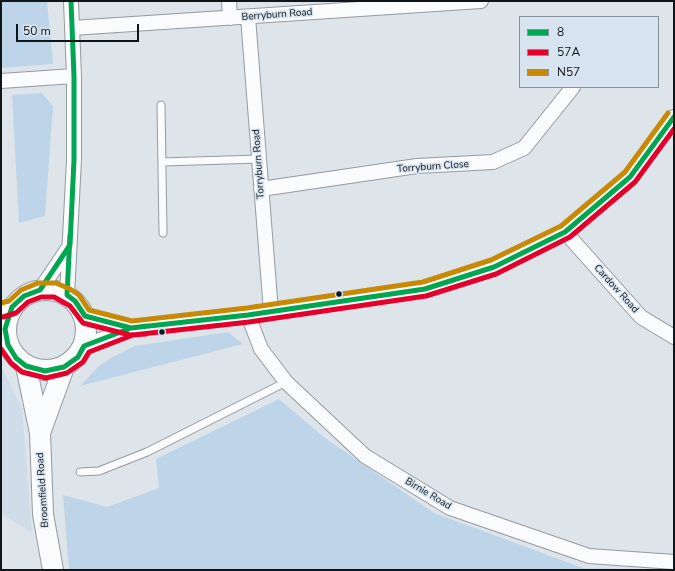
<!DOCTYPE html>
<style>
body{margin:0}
#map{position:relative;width:675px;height:571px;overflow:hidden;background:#dde4ea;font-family:"Nunito Sans",sans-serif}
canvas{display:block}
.frame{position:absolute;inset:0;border:2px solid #101519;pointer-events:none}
.legend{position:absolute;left:519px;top:16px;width:140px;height:72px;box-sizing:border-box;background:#d7e4f0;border:1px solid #87919a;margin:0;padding:5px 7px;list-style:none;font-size:12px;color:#101519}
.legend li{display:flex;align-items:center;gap:8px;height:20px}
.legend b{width:20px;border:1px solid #87919a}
.scale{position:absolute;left:16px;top:24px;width:123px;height:18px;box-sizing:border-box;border:2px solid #101519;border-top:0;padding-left:5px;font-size:12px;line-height:14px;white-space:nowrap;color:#101519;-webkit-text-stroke:3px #d7e4f0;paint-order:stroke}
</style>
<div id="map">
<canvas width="675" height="571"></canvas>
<div class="frame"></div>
<ul class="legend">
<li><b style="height:5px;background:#00a651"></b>8</li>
<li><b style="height:5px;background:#e4002b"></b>57A</li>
<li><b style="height:5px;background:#c98905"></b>N57</li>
</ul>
<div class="scale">50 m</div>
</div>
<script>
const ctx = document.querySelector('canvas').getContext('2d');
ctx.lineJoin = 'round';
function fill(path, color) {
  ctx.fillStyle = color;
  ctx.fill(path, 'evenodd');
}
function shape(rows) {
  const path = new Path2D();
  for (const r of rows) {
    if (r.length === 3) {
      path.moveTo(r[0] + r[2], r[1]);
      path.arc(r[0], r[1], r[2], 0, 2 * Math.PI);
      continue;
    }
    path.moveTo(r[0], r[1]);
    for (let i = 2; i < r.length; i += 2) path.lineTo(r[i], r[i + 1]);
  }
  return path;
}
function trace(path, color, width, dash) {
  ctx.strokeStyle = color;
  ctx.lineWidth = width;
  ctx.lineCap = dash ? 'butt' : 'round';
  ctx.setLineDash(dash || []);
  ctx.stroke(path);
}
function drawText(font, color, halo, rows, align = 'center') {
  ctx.font = font + ' "Nunito Sans",sans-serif';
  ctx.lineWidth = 3;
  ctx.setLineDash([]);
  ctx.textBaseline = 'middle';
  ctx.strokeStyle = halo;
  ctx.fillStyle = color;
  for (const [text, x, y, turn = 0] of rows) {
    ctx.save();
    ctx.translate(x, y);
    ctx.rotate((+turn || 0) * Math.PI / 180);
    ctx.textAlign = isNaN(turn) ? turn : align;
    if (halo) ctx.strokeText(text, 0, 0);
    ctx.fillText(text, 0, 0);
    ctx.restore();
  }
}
fill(shape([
 [1,366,22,408,32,533,1,513]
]), '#cfdce9');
fill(shape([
 [1,1,47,1,53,64,1,68],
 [42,93,53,106,45,216,19,223,12,95],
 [228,332,243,344,80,386,98,367,111,358,135,346],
 [279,399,325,438,434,513,583,568,674,570,69,570,63,495,107,507,159,488,156,459]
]), '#bed5e9');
const lane = shape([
 [161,105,163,233],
 [162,162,259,159],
 [80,472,99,471,147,452,286,382]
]);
const street = shape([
 [229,1,230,18],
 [248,17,271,312],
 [72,28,481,1],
 [1,81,74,76],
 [261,189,417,166,493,162,524,148,573,87],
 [565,232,641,317,674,337],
 [40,290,69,247],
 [67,295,74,160,74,76,71,1],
 [248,315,261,349,286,382,365,456,450,508,589,556,674,562],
 [85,316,131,328],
 [84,346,131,328,248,315,425,289,494,267,565,232,630,177,674,117]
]);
const secondary = shape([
 [46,330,40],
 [26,366,40,433,43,514,53,570],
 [40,433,64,367]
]);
trace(lane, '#959a9f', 9);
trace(street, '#959a9f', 16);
trace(secondary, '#959a9f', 22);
trace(lane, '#fafbfc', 7);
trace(street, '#fafbfc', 14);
trace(secondary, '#fafbfc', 20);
trace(shape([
 [71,1,74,76,74,160,70,245,40,290,24,296,12,307,5,329,8,345,16,358,26,366,45,371,64,367,78,357,84,346,131,328,248,315,425,289,494,267,565,232,630,177,674,117],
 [70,235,67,295,75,301,85,316,131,328,147,326]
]), '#00a651', 5);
trace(shape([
 [3,317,16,313,28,302,41,297,54,297,70,306,83,323,130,335,146,334],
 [1,349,11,363,22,372,46,378,67,373,83,362,89,352,133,335,249,322,426,296,496,274,570,237,635,182,674,129]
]), '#e4002b', 5);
trace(shape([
 [1,303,9,301,21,290,38,283,56,283,70,289,79,295,89,310,132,321,247,308,423,282,491,260,561,226,625,172,668,113]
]), '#c98905', 5);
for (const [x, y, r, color] of [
 [339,294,3.5,"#101519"],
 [162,332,3.5,"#101519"]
]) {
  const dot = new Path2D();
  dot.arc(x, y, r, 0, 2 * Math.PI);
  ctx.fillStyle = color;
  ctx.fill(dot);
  trace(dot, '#d7e4f0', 1.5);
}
drawText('10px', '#101519', '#d7e4f0', [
 ["Berryburn Road",277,15,-4],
 ["Torryburn Road",259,164,-94],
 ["Torryburn Close",433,167,-4],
 ["Cardow Road",616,289,48],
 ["Broomfield Road",43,490,-94],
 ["Birnie Road",428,494,31]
]);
</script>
